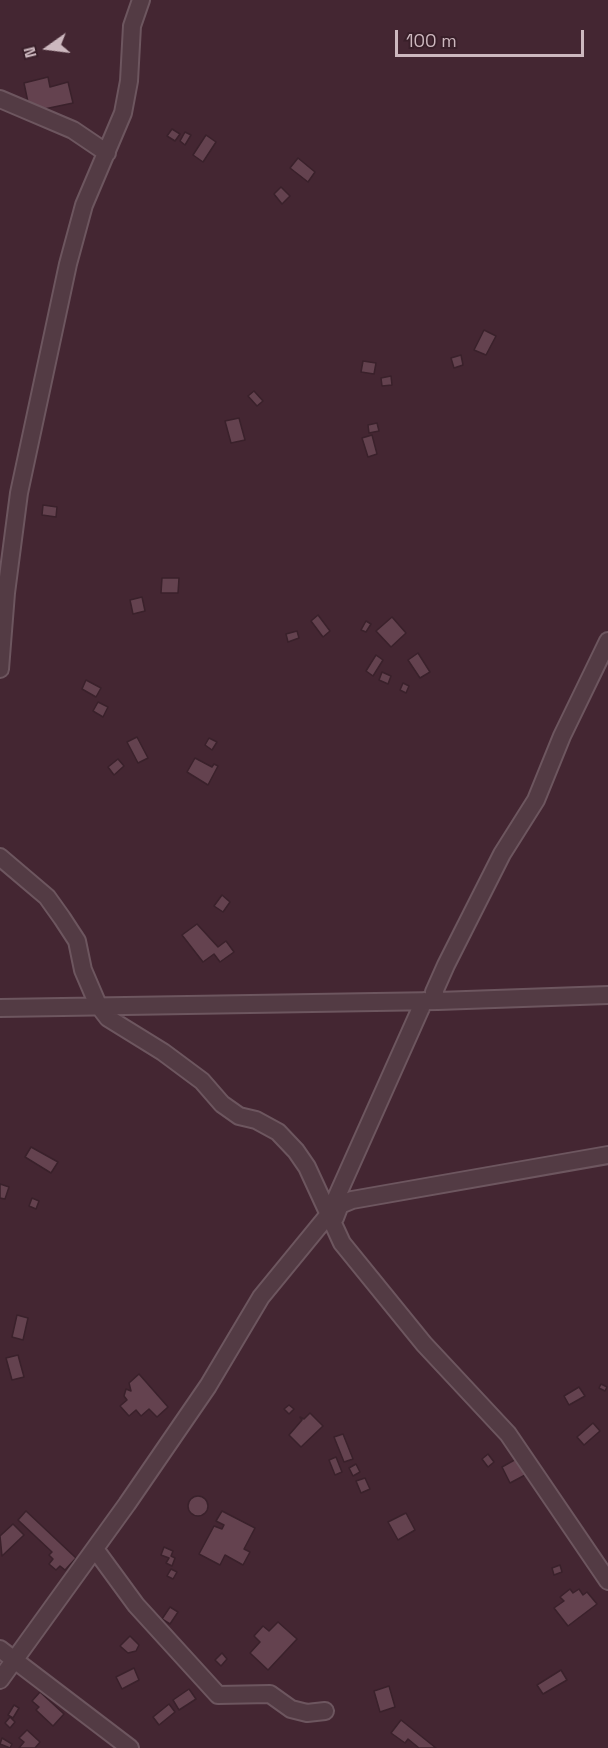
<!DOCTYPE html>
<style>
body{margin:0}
#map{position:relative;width:608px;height:1748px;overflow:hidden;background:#442632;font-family:"Space Grotesk",sans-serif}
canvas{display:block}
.north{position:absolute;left:18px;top:18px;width:60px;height:60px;-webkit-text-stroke:4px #391f29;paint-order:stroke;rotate:256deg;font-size:16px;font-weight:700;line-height:24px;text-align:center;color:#cdb8bf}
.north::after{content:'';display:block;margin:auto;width:21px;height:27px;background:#cdb8bf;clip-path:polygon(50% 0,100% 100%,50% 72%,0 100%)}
.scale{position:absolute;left:395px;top:30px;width:189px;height:27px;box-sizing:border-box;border:3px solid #cdb8bf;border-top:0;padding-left:8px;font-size:18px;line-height:21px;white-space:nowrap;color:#cdb8bf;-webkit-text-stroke:4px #391f29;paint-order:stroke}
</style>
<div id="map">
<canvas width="608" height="1748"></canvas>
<div class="north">N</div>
<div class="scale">100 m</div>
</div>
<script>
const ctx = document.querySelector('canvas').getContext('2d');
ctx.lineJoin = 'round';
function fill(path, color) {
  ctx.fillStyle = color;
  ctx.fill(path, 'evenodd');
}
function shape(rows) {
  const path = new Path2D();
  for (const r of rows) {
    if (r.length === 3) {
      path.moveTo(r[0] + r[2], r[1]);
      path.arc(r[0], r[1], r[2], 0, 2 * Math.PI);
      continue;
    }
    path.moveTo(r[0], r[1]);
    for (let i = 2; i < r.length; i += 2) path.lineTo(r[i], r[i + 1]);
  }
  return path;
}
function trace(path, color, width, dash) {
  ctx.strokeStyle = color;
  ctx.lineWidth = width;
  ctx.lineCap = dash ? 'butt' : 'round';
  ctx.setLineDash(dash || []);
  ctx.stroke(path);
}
const building = shape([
 [48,77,50,87,68,82,73,103,30,112,24,83,48,77],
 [172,129,180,134,175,141,167,136,172,129],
 [185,132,191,135,185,145,180,141,185,132],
 [206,135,216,142,203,162,193,155,206,135],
 [298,158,315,172,308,182,290,168,298,158],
 [281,187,290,196,282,204,274,194,281,187],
 [484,330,496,336,486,355,474,350,484,330],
 [461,355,463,365,454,368,451,358,461,355],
 [363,361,376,363,374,374,361,372,363,361],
 [391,376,392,385,382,386,381,378,391,376],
 [254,391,263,401,257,406,248,396,254,391],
 [239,418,245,440,231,443,225,421,239,418],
 [377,423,379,431,369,433,368,425,377,423],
 [372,435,377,454,368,457,362,438,372,435],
 [43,505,57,507,56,517,42,515,43,505],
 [162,578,179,578,178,593,161,593,162,578],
 [142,597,145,611,133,614,130,600,142,597],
 [318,615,330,631,323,637,311,621,318,615],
 [392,617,406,633,391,647,376,631,392,617],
 [366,621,371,624,366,632,361,630,366,621],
 [297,631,299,638,288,642,286,634,297,631],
 [418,653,430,672,420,678,408,660,418,653],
 [376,655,383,660,373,676,366,671,376,655],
 [382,672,391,676,388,684,379,680,382,672],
 [86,680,101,688,96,697,82,689,86,680],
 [403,683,409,686,406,693,400,690,403,683],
 [98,702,108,707,103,717,93,711,98,702],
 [137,737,148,758,138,763,127,742,137,737],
 [209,738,217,742,212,750,205,745,209,738],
 [195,758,212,767,214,764,218,766,208,785,187,772,195,758],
 [118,759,124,766,114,775,108,767,118,759],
 [222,895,230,902,223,912,214,906,222,895],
 [197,924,218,947,226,941,234,952,220,962,214,954,203,962,182,935,197,924],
 [31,1147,58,1162,51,1173,25,1157,31,1147],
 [0,1184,9,1187,5,1199,0,1198,0,1184],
 [32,1198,39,1201,36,1209,29,1206,32,1198],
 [17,1315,28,1318,23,1340,12,1337,17,1315],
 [18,1355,24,1377,12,1380,6,1358,18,1355],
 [139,1374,168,1407,157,1417,149,1409,141,1416,136,1410,129,1416,120,1406,127,1400,124,1396,126,1389,131,1391,129,1383,139,1374],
 [601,1384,607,1387,605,1391,599,1388,601,1384],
 [579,1387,585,1396,569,1405,564,1396,579,1387],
 [289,1405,294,1409,289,1414,284,1409,289,1405],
 [310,1413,323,1426,301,1447,289,1435,302,1420,300,1417,304,1419,310,1413],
 [593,1423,600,1431,584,1445,577,1437,593,1423],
 [343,1434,353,1459,344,1462,334,1437,343,1434],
 [488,1454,494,1462,488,1467,482,1459,488,1454],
 [336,1457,342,1472,335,1475,329,1460,336,1457],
 [518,1458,527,1474,510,1483,502,1467,518,1458],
 [356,1464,360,1472,353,1476,349,1468,356,1464],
 [365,1478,370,1489,361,1493,356,1481,365,1478],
 [198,1506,10],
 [26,1511,76,1558,65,1570,60,1566,56,1570,49,1564,53,1559,49,1555,52,1552,18,1520,26,1511],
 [222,1511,255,1528,244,1549,250,1552,243,1565,225,1555,220,1565,199,1554,214,1526,222,1529,224,1525,216,1521,222,1511],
 [406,1513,415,1530,398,1540,388,1522,406,1513],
 [13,1524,24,1535,2,1556,0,1536,13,1524],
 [164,1547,173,1551,171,1556,175,1558,172,1566,166,1563,169,1558,161,1555,164,1547],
 [560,1565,562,1572,554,1575,552,1568,560,1565],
 [171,1569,177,1572,173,1579,167,1576,171,1569],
 [570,1589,573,1593,579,1589,583,1595,587,1592,597,1604,568,1626,554,1608,564,1601,560,1597,570,1589],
 [170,1607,178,1612,170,1624,162,1619,170,1607],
 [278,1622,297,1639,268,1670,250,1653,260,1642,254,1636,263,1626,269,1631,278,1622],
 [130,1636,139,1645,136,1651,128,1653,120,1646,130,1636],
 [222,1653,227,1659,221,1666,215,1660,222,1653],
 [134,1668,139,1680,122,1689,116,1677,134,1668],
 [561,1670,567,1680,543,1694,537,1685,561,1670],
 [389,1686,395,1707,380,1712,374,1691,389,1686],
 [189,1689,196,1699,179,1710,173,1700,189,1689],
 [40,1692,64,1714,53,1726,36,1710,39,1707,32,1701,40,1692],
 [169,1704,175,1712,159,1725,153,1717,169,1704],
 [14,1705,19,1708,13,1718,8,1715,14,1705],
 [10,1717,15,1722,10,1728,5,1723,10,1717],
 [401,1720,436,1748,419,1748,408,1739,405,1743,391,1733,401,1720],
 [27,1730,40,1742,35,1748,19,1748,24,1742,19,1738,27,1730],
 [2,1738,12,1744,10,1748,0,1744,2,1738]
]);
fill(building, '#64424f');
trace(building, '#3a212b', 1.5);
const minor = shape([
 [0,99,73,130,107,153],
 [0,669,6,593,19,493,68,264,84,205,123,113,129,81,132,26,141,0],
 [0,857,47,897,62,918,77,941,83,970,98,1005,108,1018,163,1052,202,1081,222,1104,239,1116,256,1120,278,1132,296,1151,307,1167,342,1243,424,1344,508,1434,608,1581],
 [438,1001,434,992,446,965,502,854,536,800,562,736,608,641],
 [0,1008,438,1001,608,995],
 [335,1218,340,1205,352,1200,608,1155],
 [95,1549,136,1605,218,1695,270,1694,291,1709,307,1713,325,1711],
 [0,1649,130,1748],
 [0,1680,127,1504,208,1386,261,1297,329,1214,424,1001]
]);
trace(minor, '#6d565f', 20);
trace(minor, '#533b44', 16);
</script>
